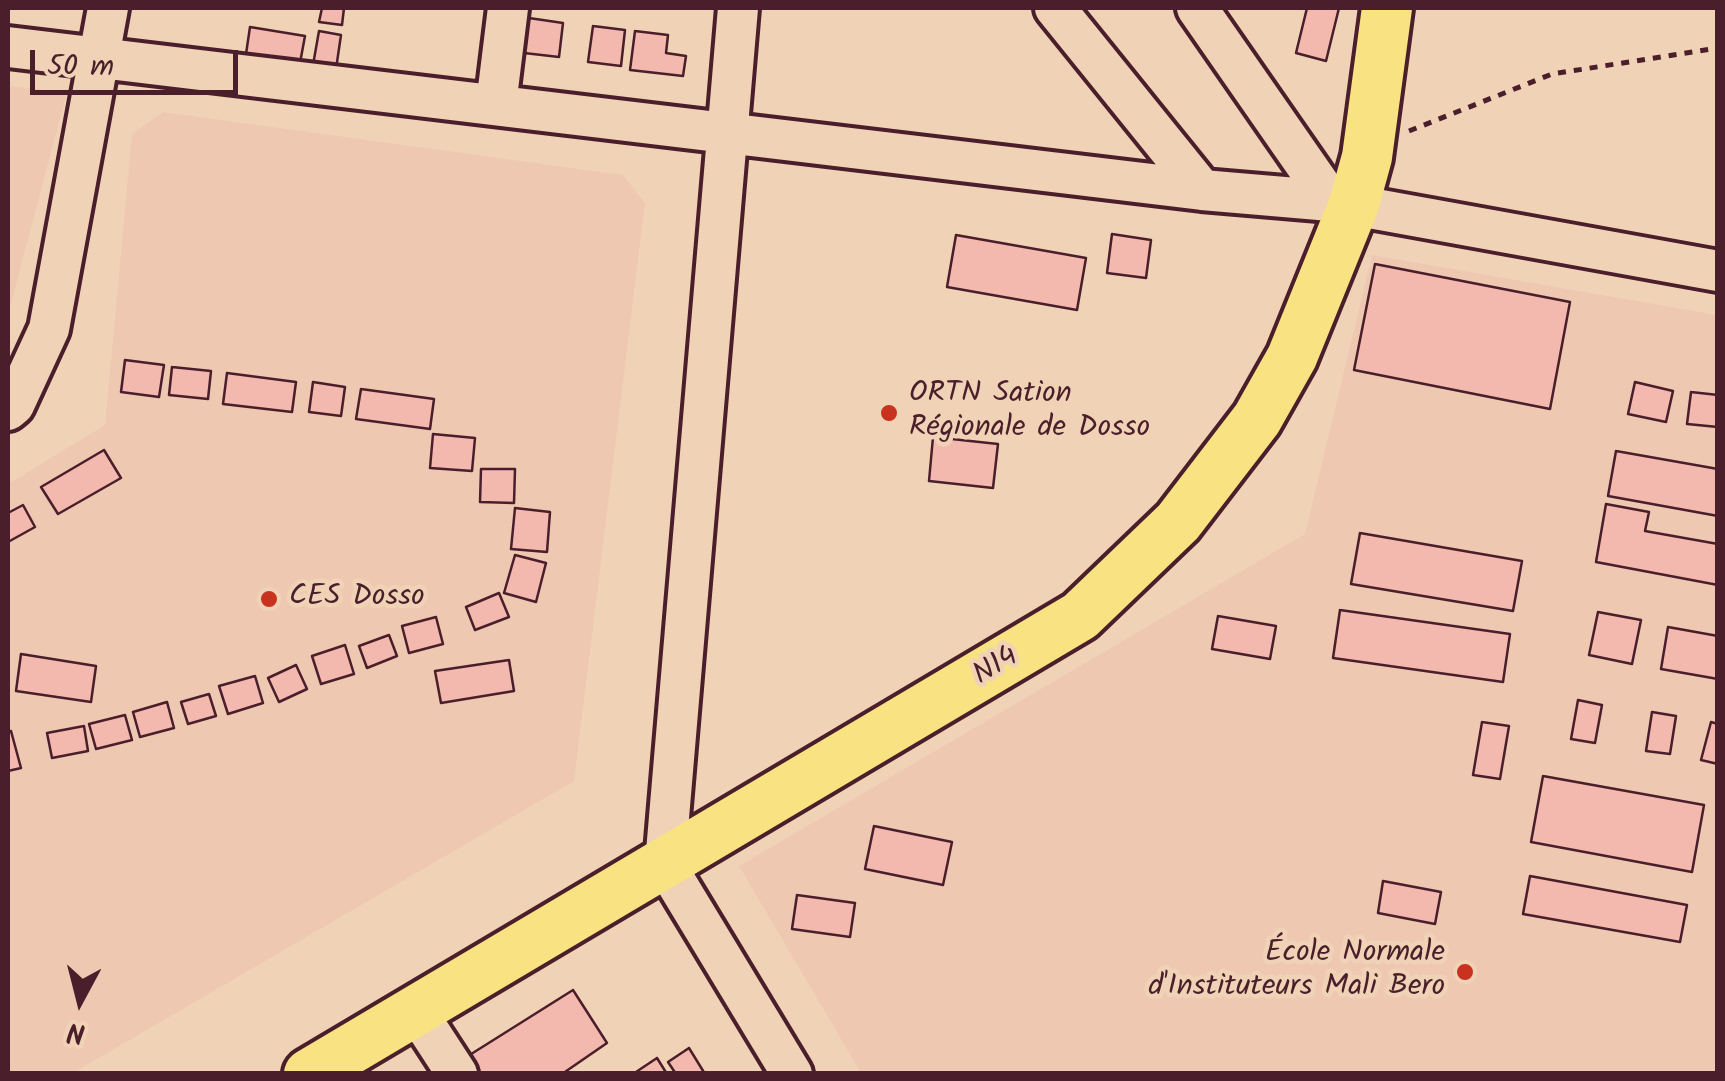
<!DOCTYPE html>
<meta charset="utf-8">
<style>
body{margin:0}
#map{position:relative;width:1725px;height:1081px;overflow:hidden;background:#f0d3b6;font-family:Kalam,sans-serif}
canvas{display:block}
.frame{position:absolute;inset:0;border:10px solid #4a1f2b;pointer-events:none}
.north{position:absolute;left:30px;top:951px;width:100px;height:100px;-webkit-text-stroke:8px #f0d3b6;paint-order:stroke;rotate:187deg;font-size:28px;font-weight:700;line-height:40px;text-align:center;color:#4a1f2b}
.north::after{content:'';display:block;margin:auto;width:35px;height:45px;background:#4a1f2b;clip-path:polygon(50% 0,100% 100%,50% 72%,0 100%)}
.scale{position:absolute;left:30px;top:50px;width:208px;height:45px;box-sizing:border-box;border:5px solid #4a1f2b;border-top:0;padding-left:12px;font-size:30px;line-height:35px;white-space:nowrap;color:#4a1f2b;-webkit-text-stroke:8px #f0d3b6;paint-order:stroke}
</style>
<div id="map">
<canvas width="1725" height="1081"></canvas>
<div class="frame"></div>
<div class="north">N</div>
<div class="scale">50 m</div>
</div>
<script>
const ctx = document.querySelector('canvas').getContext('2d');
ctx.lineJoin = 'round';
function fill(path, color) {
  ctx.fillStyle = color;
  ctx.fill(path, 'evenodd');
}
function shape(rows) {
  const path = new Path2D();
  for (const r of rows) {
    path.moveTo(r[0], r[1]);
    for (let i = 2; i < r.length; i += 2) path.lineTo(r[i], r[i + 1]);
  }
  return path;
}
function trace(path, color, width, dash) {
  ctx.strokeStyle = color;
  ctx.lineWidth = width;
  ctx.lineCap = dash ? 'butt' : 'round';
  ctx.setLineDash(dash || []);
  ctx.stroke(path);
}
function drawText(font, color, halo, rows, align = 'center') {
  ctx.font = font + ' Kalam,sans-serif';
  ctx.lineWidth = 9;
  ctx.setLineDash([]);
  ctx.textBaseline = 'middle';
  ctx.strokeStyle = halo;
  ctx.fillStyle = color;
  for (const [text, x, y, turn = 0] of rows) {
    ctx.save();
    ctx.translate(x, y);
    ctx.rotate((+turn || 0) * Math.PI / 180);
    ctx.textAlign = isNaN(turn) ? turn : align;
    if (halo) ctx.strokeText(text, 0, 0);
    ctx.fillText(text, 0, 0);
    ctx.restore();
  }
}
fill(shape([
 [8,86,67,92,8,315],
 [163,112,623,175,645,203,574,781,73,1073,8,1073,8,484,105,425,132,134],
 [1372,255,1717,315,1717,1073,861,1073,739,866,1305,534]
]), '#eec8b1');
const building = shape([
 [322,8,344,8,342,25,319,22,322,8],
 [1307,8,1339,8,1326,61,1296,53,1307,8],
 [529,18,563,23,559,57,524,53,529,18],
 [593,26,625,30,621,66,588,62,593,26],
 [250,27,305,36,300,63,246,54,250,27],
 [319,31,341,35,336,69,313,65,319,31],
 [635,31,668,35,666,53,686,56,683,76,630,70,635,31],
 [1112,234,1151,240,1146,278,1107,273,1112,234],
 [956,235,1086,258,1077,310,947,287,956,235],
 [1375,264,1570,302,1550,409,1354,370,1375,264],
 [125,360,164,365,159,397,121,392,125,360],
 [172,367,211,371,208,399,169,395,172,367],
 [227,373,296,382,292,412,223,404,227,373],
 [313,382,345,387,341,416,309,412,313,382],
 [1635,382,1673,391,1666,422,1628,414,1635,382],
 [361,389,434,399,430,429,356,419,361,389],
 [1691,392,1718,395,1718,427,1687,424,1691,392],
 [433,434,475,438,472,471,430,468,433,434],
 [933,437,998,444,993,488,929,481,933,437],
 [104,450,121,478,58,514,41,487,104,450],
 [1616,451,1718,469,1718,516,1608,496,1616,451],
 [481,469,515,469,514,503,480,502,481,469],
 [1606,504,1649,512,1645,531,1718,544,1718,585,1596,562,1606,504],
 [23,505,35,527,8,542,8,513,23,505],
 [515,508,550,512,547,552,511,549,515,508],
 [1360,533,1522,561,1513,611,1351,584,1360,533],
 [515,555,546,563,536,602,504,593,515,555],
 [499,593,509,617,475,630,466,607,499,593],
 [1340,610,1510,634,1503,682,1333,658,1340,610],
 [1598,612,1641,620,1632,664,1589,655,1598,612],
 [1218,616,1276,626,1270,659,1212,649,1218,616],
 [436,617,443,644,409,653,402,626,436,617],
 [1668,627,1718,636,1718,679,1661,669,1668,627],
 [389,635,397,656,367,668,359,646,389,635],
 [345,645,354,674,321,684,312,656,345,645],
 [21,654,96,666,91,702,16,691,21,654],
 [509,660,514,691,441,703,435,671,509,660],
 [296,665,307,689,279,702,268,678,296,665],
 [255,676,263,703,228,714,219,686,255,676],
 [209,694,216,716,188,724,181,702,209,694],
 [1578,700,1602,705,1595,743,1571,739,1578,700],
 [167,702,174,728,140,737,133,712,167,702],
 [1652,712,1676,716,1670,754,1646,751,1652,712],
 [125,715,132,740,96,749,89,724,125,715],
 [1482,722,1509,726,1500,779,1473,775,1482,722],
 [1711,722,1718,724,1718,764,1701,760,1711,722],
 [84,726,88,751,52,758,47,733,84,726],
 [11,731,21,768,8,771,8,732,11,731],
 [1543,776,1704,805,1692,872,1531,842,1543,776],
 [874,826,952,842,943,885,865,869,874,826],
 [1530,876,1687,905,1680,942,1523,914,1530,876],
 [1383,881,1441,892,1435,924,1378,913,1383,881],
 [797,895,855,903,850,937,792,929,797,895],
 [573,990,607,1043,562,1074,480,1074,468,1056,573,990],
 [689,1048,705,1074,676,1074,668,1062,689,1048],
 [657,1058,667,1074,633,1074,657,1058]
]);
fill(building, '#f3b9ae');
trace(building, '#4a1f2b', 2.5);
const minor = shape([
 [738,8,665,864,792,1074],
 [1055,8,1202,190],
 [1197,8,1331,201],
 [8,47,1202,190,1331,201,1718,271],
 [496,105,508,8],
 [8,410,14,405,49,329,108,8],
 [416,1011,457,1074]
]);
const major = shape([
 [309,1074,1080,616,1178,522,1257,419,1292,357,1354,204,1367,157,1387,8]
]);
trace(minor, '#4a1f2b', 48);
trace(major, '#4a1f2b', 58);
trace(shape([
 [1409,131,1552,74,1718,48]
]), '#4a1f2b', 5, [8, 8]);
trace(minor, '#f0d3b6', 40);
trace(major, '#f8e281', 50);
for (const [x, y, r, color] of [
 [889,413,10,"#c8321e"],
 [269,599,10,"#c8321e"],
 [1465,972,10,"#c8321e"]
]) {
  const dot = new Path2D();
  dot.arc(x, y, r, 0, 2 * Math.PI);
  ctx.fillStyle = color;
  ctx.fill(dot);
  trace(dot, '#f0d3b6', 4);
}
drawText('30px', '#4a1f2b', '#f0d3b6', [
 ["ORTN Sation",909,396],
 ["Régionale de Dosso",909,430],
 ["CES Dosso",289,599],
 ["École Normale",1445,955,"right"],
 ["d'Instituteurs Mali Bero",1445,989,"right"]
], 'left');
drawText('30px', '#4a1f2b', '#f0d3b6', [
 ["N14",997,668,-32]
]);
</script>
